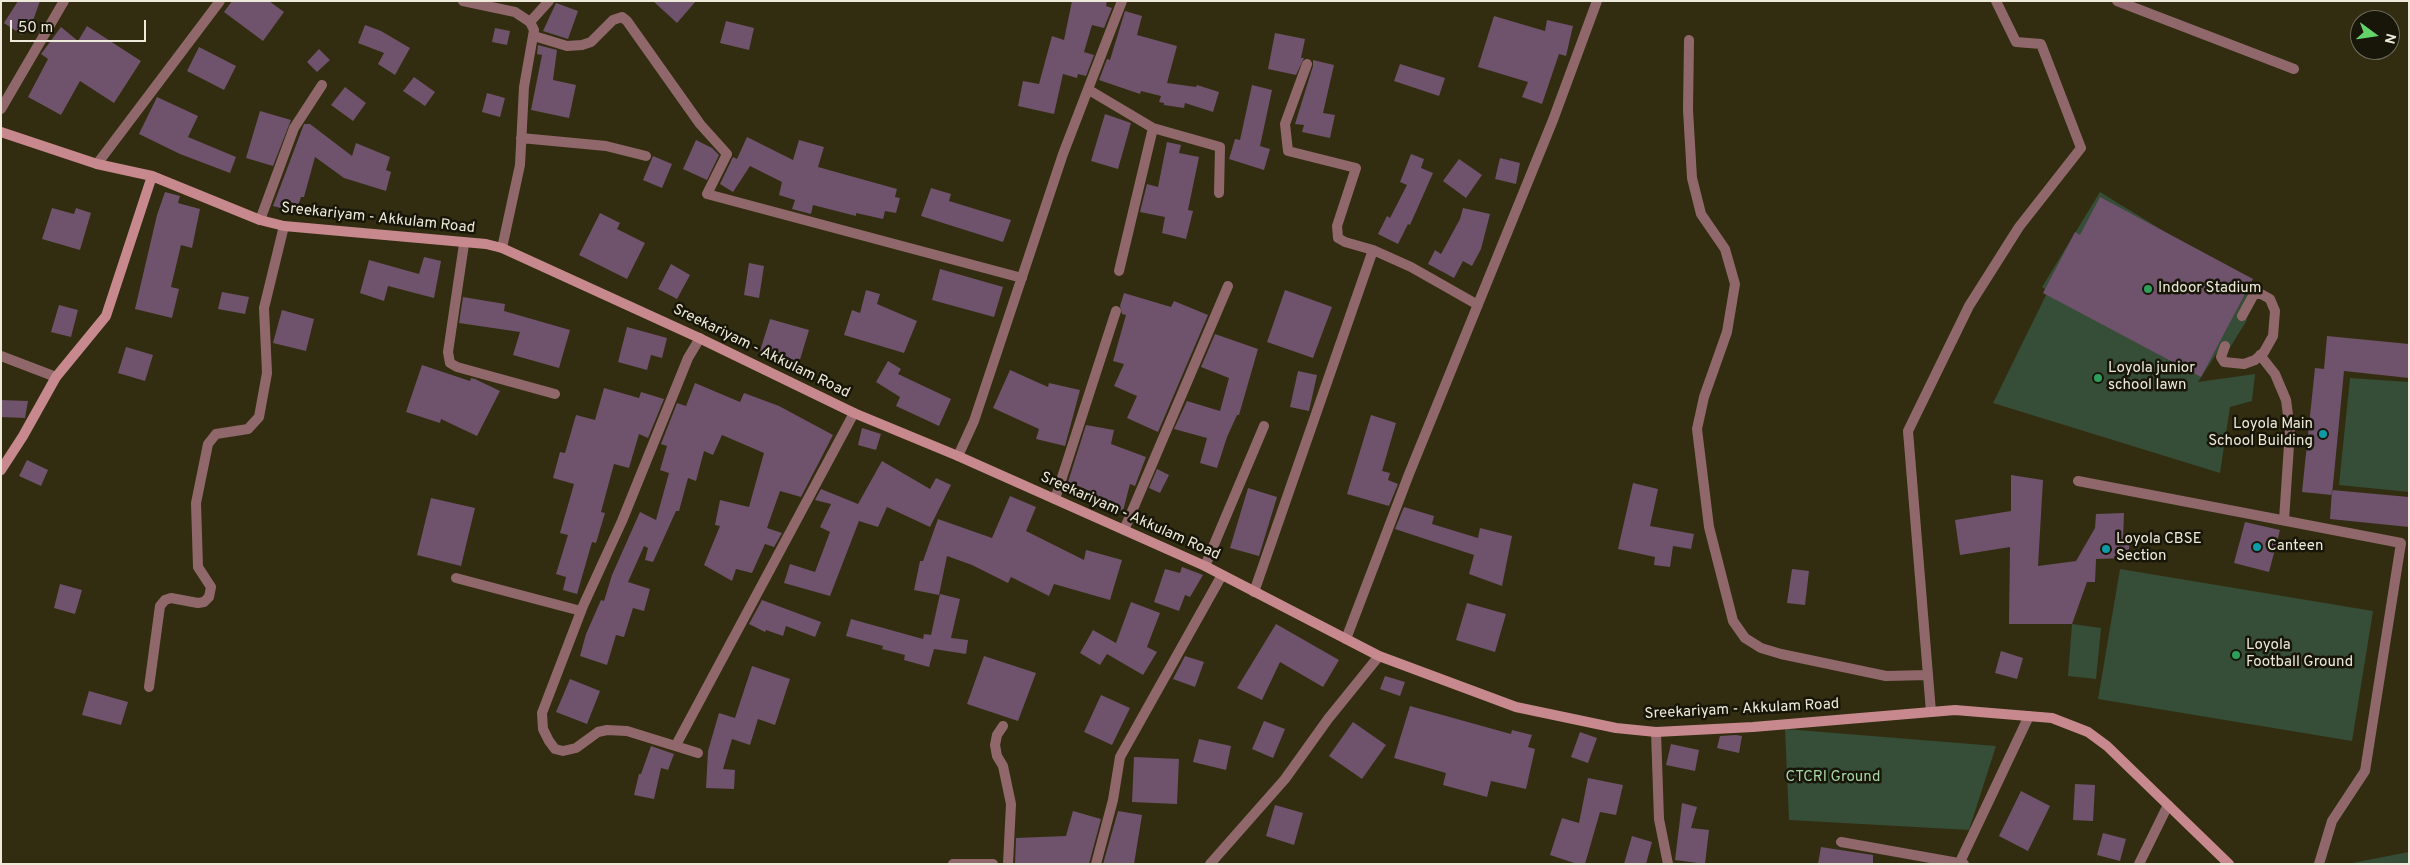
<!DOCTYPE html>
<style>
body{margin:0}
#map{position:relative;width:2410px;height:865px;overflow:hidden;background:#322d10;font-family:Overpass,sans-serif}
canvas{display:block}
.frame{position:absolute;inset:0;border:2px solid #edead9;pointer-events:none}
.north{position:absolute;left:2350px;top:10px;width:50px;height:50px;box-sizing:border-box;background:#181509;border:1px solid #6d6a5c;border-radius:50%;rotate:104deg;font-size:14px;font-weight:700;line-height:20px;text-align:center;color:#edead9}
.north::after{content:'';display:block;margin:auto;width:18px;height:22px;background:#62d469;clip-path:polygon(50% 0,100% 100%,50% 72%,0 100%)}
.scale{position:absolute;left:10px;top:20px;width:136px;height:22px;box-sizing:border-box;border:2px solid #edead9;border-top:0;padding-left:6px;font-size:15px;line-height:18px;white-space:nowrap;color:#edead9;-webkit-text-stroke:4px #181509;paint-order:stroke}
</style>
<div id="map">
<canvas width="2410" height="865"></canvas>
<div class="frame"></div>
<div class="north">N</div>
<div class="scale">50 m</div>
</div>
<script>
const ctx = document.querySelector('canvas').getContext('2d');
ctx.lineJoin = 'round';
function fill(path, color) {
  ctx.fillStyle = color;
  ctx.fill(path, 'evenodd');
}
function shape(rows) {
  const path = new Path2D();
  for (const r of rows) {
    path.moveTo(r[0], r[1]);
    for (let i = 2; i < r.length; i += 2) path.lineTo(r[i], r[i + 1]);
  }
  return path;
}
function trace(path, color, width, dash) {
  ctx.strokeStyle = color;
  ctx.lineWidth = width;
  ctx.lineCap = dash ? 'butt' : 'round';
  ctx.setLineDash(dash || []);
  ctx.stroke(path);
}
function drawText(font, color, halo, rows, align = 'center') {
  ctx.font = font + ' Overpass,sans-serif';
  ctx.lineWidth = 5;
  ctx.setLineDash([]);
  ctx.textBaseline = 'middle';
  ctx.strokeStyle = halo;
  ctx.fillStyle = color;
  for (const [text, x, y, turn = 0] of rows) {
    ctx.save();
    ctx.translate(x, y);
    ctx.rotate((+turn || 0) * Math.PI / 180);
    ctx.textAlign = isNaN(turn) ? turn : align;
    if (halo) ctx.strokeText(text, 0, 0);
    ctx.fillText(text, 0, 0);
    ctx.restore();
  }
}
fill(shape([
 [2100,192,2253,286,2240,313,2247,320,2229,349,2222,345,2198,382,2255,374,2252,401,2230,407,2220,473,1993,403,2048,291,2042,287],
 [2350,378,2409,382,2409,492,2339,485],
 [2120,569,2373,611,2352,741,2098,699],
 [2072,624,2101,628,2096,679,2068,676],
 [1785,729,1996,746,1969,830,1789,820],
 [2409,852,2409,864,2347,864]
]), '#364d37');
fill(shape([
 [18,1,40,1,34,18,22,35,4,23],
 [232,1,269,1,284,12,263,41,224,12],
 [653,1,696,1,677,23],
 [1072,1,1107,1,1106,6,1112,8,1104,28,1092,25,1084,52,1094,55,1086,76,1078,74,1077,78,1063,74,1054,114,1018,106,1023,81,1039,84,1052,36,1064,40],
 [556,3,578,11,568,39,543,31],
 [1125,11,1142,16,1137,35,1177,46,1167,83,1196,87,1197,85,1219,92,1213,112,1185,103,1184,108,1164,105,1164,103,1159,102,1161,96,1141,91,1140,94,1099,80,1107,59,1110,60],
 [1494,16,1545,31,1547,20,1573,26,1566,56,1559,54,1542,104,1522,97,1528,82,1478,67],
 [726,21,754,28,749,50,720,43],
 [365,25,381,31,410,48,395,75,378,64,384,53,358,43],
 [87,26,141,61,114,103,80,81,61,115,28,97,48,59,41,54,61,27,78,41],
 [495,28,510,31,507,45,492,42],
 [1275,33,1305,39,1301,58,1304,58,1296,75,1268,69],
 [538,45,557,50,553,80,576,85,569,118,531,110,542,55,537,54],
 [199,47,236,66,224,90,187,71],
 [319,49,330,60,317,72,307,62],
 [1313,60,1334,65,1323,113,1335,115,1330,138,1302,132,1304,125,1295,124,1313,66],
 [1400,64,1445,78,1439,96,1394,81],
 [414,77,435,92,425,106,403,91],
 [1252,85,1272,90,1260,146,1270,149,1264,170,1229,159,1235,139,1240,140],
 [345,87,366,103,353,121,331,105],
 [487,93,505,98,500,117,482,112],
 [157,97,198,116,188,137,236,157,230,173,180,154,139,134],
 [260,111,291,120,273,166,246,158],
 [1105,114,1131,123,1118,169,1091,161],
 [304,124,310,124,352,156,356,143,390,157,386,170,391,172,386,191,344,178,315,157,304,197,301,197,296,212,273,206],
 [747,137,793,160,799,140,824,147,818,167,897,189,895,197,900,198,896,213,885,211,883,219,856,213,856,216,813,205,811,214,792,209,795,200,779,195,782,182,750,166,733,192,720,184,733,157,737,159],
 [696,140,712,148,719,155,707,180,683,169],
 [1167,142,1181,145,1179,153,1199,157,1188,210,1193,211,1186,239,1162,233,1165,217,1140,212,1147,184,1158,187],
 [1411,154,1424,159,1421,168,1433,173,1410,225,1408,224,1398,244,1378,234,1387,216,1390,218,1407,185,1400,182],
 [653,156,672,164,662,188,643,180],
 [1500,158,1520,163,1516,184,1495,179],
 [1459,159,1482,175,1466,198,1443,181],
 [931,188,951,194,949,201,1011,220,1003,242,921,216],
 [165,192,180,196,178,203,200,209,192,248,181,245,171,287,179,289,172,318,135,309,157,215],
 [2100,197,2253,279,2201,377,2043,293,2075,232,2080,235],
 [52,208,74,214,76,208,91,213,80,250,42,239],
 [1463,208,1490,214,1481,249,1472,266,1463,261,1454,278,1428,264,1435,250,1441,254,1460,219],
 [600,213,620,223,617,229,645,243,627,279,579,255],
 [424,257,441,261,434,298,388,286,384,301,360,293,369,260,419,274],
 [749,263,764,266,759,298,744,295],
 [671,264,690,275,677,299,658,289],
 [940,269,1003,287,994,317,932,300],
 [866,290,880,294,877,304,917,321,904,353,844,335,852,310,860,313],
 [1285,290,1332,307,1313,358,1267,342],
 [222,292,249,297,245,314,218,309],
 [1124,293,1171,307,1174,301,1208,315,1158,432,1127,418,1137,396,1114,386,1124,364,1113,361,1126,315,1122,314,1120,306],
 [463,297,505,304,504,311,570,330,559,368,513,355,520,332,459,323],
 [59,305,78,310,71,337,51,332],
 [282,310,314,319,306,351,273,343],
 [770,319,809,330,799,363,760,351],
 [627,327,667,338,662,358,651,355,647,370,618,362],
 [1215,334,1258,349,1239,415,1237,415,1227,437,1217,468,1200,463,1207,438,1174,429,1187,401,1220,411,1229,378,1201,367],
 [2327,336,2409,344,2409,378,2344,371,2332,495,2302,492,2315,368,2324,369],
 [126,347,153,355,145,381,118,373],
 [888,361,901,369,898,374,951,399,939,426,896,406,900,397,876,382],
 [422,365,470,381,471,378,475,379,500,391,477,436,441,419,440,423,406,412],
 [1010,370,1048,387,1049,383,1080,390,1065,446,1036,439,1039,429,993,408],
 [1298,371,1317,375,1309,411,1290,407],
 [695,383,740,402,744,393,779,406,833,435,801,497,780,491,767,528,782,533,774,547,765,544,752,573,736,569,732,581,704,565,720,526,715,525,720,500,749,507,764,453,722,435,713,455,704,451,696,481,688,478,679,511,676,511,653,562,645,560,648,548,644,546,628,582,650,589,644,611,633,608,624,637,616,635,607,665,580,656,586,634,601,600,604,601,612,575,640,512,656,520,669,473,660,470,667,446,661,444,677,403,686,406],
 [604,388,639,398,641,392,664,399,648,438,639,434,629,468,614,464,601,512,605,513,596,543,592,542,577,594,563,590,566,577,556,574,568,535,560,533,574,484,553,478,560,452,565,453,576,415,595,420],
 [1,400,28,401,25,418,1,417],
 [1371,415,1396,423,1382,471,1390,473,1388,480,1398,484,1389,506,1347,494],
 [1086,425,1114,430,1111,444,1146,457,1135,486,1130,484,1123,511,1092,502,1095,493,1068,482],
 [862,428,881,434,876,450,858,445],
 [27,460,48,470,41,486,19,476],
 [882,461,930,489,936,478,951,485,930,527,887,507,878,527,859,521,830,596,784,583,790,564,815,572,830,532,820,527,831,504,815,500,821,489,858,504],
 [1157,469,1169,475,1160,493,1149,488],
 [2011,475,2043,480,2038,566,2076,561,2095,528,2096,514,2124,513,2123,539,2130,539,2128,558,2096,559,2095,582,2087,582,2072,624,2009,624,2010,547,1960,555,1955,520,2011,511],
 [1633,483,1658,489,1650,526,1694,534,1691,549,1673,546,1670,567,1654,565,1655,557,1618,549],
 [1248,488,1277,497,1259,556,1230,548],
 [2332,490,2409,497,2409,527,2330,519],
 [1010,496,1036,507,1026,531,1084,560,1086,550,1122,560,1110,600,1054,584,1049,596,1011,577,1008,583,972,565,947,556,939,595,914,590,920,561,923,561,938,519,992,538],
 [431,498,475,508,461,566,417,555],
 [1404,507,1434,516,1432,524,1478,538,1480,528,1512,536,1502,586,1469,574,1474,555,1395,529],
 [2245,522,2280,530,2269,572,2234,563],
 [1182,567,1203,575,1190,597,1185,595,1179,611,1154,602,1165,569,1180,573],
 [1792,569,1809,571,1805,605,1787,603],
 [60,584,82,590,75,614,54,608],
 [940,594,960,599,951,638,968,640,966,654,934,649,929,667,904,660,905,655,882,649,883,646,846,636,851,619,923,639,924,634,931,635],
 [762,600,821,622,815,637,786,626,783,636,766,630,765,632,749,624],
 [1131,602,1160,613,1147,647,1157,652,1143,675,1107,654,1100,665,1080,653,1093,630,1116,643],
 [1467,603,1506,614,1495,652,1456,640],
 [1276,624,1339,660,1323,687,1280,662,1262,700,1237,688],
 [2001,651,2023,658,2017,679,1995,673],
 [984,656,1036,673,1018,721,967,704],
 [1185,656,1204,662,1195,687,1173,679],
 [752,666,790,679,775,725,758,719,750,745,732,739,723,769,735,770,734,789,706,788,708,751,719,713,735,718],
 [1385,676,1405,682,1400,696,1380,689],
 [570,679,600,691,587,724,556,712],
 [89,691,128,702,121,725,82,715],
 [1101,695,1130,708,1112,745,1084,732],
 [1410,706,1511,734,1512,730,1532,735,1528,747,1535,749,1526,789,1491,781,1487,797,1443,785,1446,773,1394,758],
 [1264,721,1285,729,1273,758,1252,749],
 [1353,722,1386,745,1362,779,1329,756],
 [1580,732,1597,738,1588,763,1571,757],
 [1736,735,1742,736,1739,753,1717,748,1720,736],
 [1199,739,1231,746,1226,770,1193,762],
 [1671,744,1699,750,1695,771,1666,765],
 [651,746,674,754,668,770,661,768,654,799,634,795,639,774,641,774],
 [1134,757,1179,759,1177,804,1132,802],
 [1588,778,1623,785,1616,815,1600,812,1585,864,1577,864,1550,855,1562,818,1579,823],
 [2075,784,2095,785,2093,821,2073,820],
 [2021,791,2050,806,2028,851,1999,836],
 [1682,803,1697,807,1691,828,1709,830,1705,864,1675,860],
 [1275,805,1303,813,1294,845,1266,836],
 [1073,811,1101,819,1089,864,1015,864,1016,838,1066,836],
 [1118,811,1142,815,1134,864,1103,864],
 [2103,833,2126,839,2120,861,2097,855],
 [1632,836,1652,842,1646,864,1624,864],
 [1821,847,1873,855,1873,864,1818,864]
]), '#6f526b');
trace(shape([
 [2117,1,2294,69],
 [530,22,549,1],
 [2225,346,2221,357,2224,362,2244,364,2255,360,2264,352,2273,336,2275,311,2270,299,2261,294,2254,294,2242,316],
 [2260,355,2275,374,2286,400,2290,430,2284,520],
 [2078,481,2401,543,2365,771,2332,821,2319,864],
 [456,578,581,611]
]), '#90686b', 10);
trace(shape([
 [463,1,515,12,530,22,534,30,524,87,520,165,502,248],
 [534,36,567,46,582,45,591,42,613,20,622,17,627,21,700,124,727,154,707,194,1022,278],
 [1689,40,1688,110,1692,178,1701,214,1725,249,1735,284,1727,332,1704,397,1697,429,1709,527,1733,621,1745,638,1761,648,1781,654,1886,676,1928,675],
 [1307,64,1285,124,1288,151,1356,168,1337,226,1338,238,1345,242,1373,250,1411,267,1478,305],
 [1089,90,1153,128,1220,147,1219,193],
 [1,109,64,1],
 [521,138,606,146,646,156],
 [97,164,220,1],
 [260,220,294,128,322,85],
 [464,244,448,352,450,363,457,367,555,394],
 [1119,271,1153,128],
 [1,356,56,377],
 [958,456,974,421,1063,154,1122,1],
 [1055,499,1116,311],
 [1124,530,1228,286],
 [1205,566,1264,426],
 [1254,592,1373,250],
 [1346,639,1409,474,1553,120,1597,1],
 [149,687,160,606,165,600,171,598,198,603,204,602,209,597,211,587,198,567,196,503,208,444,216,434,248,429,259,417,267,373,264,308,284,226],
 [1931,712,1908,431,1969,306,2019,227,2081,148,2041,44,2016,42,1996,1],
 [1003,726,997,735,995,745,997,756,1003,766,1011,804,1008,864],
 [1656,732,1659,819,1668,864],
 [676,745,854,413],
 [698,753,627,731,607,730,598,732,576,748,563,751,555,749,549,741,543,729,542,713,583,606,622,521,688,358,700,338],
 [1841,842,1964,864],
 [953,864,993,864],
 [1096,864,1113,800,1120,757,1222,575],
 [1210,864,1285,779,1328,719,1379,656],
 [1959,864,2029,716],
 [2139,864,2168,805]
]), '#90686b', 10);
trace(shape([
 [1,132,97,164,152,176,260,220,284,226,486,244,502,248,697,337,854,413,958,456,1205,566,1379,656,1516,707,1616,728,1656,732,1753,727,1955,710,2052,718,2088,732,2107,746,2229,864],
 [1,470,23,436,56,377,106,316,152,176]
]), '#c8898e', 10);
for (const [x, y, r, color] of [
 [2148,289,5,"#2e9e5b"],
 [2098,378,5,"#2e9e5b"],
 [2323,434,5,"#0f9aa8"],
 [2257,547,5,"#0f9aa8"],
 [2106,549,5,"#0f9aa8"],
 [2236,655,5,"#2e9e5b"]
]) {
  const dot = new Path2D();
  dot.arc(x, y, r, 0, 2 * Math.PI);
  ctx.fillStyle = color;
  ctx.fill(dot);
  trace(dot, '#181509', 2);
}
drawText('15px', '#edead9', '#181509', [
 ["Sreekariyam - Akkulam Road",378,219,6],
 ["Sreekariyam - Akkulam Road",761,352,26],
 ["Sreekariyam - Akkulam Road",1130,517,24],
 ["Sreekariyam - Akkulam Road",1742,710,-3]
]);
drawText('15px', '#edead9', '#181509', [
 ["Indoor Stadium",2158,289],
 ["Loyola junior",2108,369],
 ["school lawn",2108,386],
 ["Loyola Main",2313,425,"right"],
 ["School Building",2313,442,"right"],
 ["Loyola CBSE",2116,540],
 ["Section",2116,557],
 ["Canteen",2267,547],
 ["Loyola",2246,646],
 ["Football Ground",2246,663]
], 'left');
drawText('15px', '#a6d6a6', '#181509', [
 ["CTCRI Ground",1833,778]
]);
</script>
